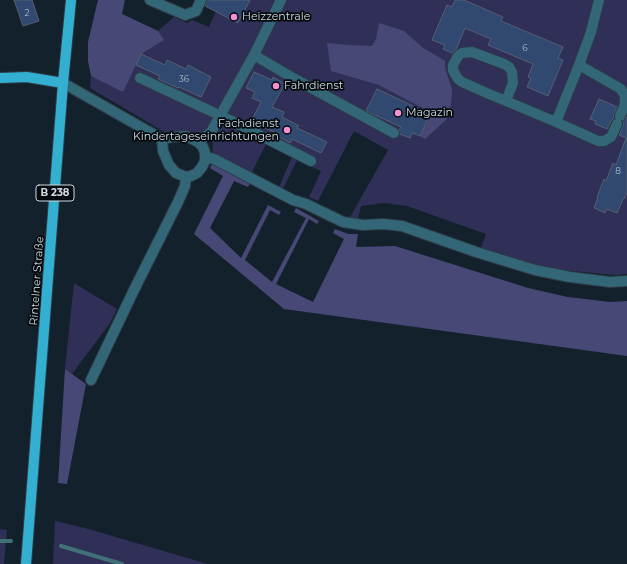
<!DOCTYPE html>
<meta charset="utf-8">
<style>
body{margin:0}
canvas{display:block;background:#12212c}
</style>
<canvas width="627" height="564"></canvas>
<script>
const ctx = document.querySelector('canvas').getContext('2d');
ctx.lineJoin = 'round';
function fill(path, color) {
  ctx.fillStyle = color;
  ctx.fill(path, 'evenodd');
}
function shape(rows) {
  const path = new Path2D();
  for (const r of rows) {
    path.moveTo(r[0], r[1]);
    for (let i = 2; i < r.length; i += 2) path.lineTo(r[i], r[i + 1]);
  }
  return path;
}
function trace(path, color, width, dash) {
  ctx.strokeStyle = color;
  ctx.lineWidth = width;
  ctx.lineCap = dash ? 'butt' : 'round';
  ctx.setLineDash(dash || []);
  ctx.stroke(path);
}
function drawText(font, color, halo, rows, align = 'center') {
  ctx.font = font + ' Montserrat,sans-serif';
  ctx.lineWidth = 3.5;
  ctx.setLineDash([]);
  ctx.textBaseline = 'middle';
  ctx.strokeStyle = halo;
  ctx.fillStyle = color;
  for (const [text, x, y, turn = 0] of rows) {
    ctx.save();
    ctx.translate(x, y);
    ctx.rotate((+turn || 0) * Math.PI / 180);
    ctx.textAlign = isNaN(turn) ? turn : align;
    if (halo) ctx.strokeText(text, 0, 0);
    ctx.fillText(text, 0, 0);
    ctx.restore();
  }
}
fill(shape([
 [250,0,627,0,627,274,615,275,551,269,480,251,486,234,407,206,384,203,361,206,358,219,349,219,388,150,354,131,318,201,309,197,321,171,297,160,283,189,279,187,292,157,266,144,251,174,212,154,213,143,190,133,166,133,90,88,91,76,122,14,158,31,174,17,187,23,192,20,209,27,216,11,238,23],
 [74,283,117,309,110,323,72,374,65,369],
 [55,521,85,528,208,564,53,564],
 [0,529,7,530,4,564,0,564]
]), '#2f2f57');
fill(shape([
 [98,0,125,0,122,14,158,31,164,40,141,54,123,92,91,76,88,61,88,42],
 [379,23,404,31,422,47,445,61,445,68,452,89,451,104,447,119,425,139,420,136,432,113,379,85,331,71,327,43,348,45,372,46,376,39],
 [212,164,251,182,248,187,234,181,210,228,241,258,268,205,281,212,279,215,270,210,245,260,272,282,306,218,294,212,296,208,319,221,317,224,309,219,276,284,313,302,344,239,333,233,335,229,348,234,358,234,356,247,395,246,528,288,568,297,610,302,627,301,627,356,284,309,194,234,223,176,210,168],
 [65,369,86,384,67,484,58,483]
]), '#474876');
trace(shape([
 [0,541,11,541],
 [61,546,122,564]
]), '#3f7176', 4);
const building = shape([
 [14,0,32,0,39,21,23,26,14,0],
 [207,0,250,0,238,23,205,6,207,0],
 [455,0,464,0,503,17,501,21,563,47,558,58,563,60,548,96,527,87,531,78,528,77,533,64,488,45,491,39,465,28,456,50,452,53,443,49,445,45,432,40,447,5,452,7,455,0],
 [141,54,165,65,167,60,186,69,188,65,211,77,201,97,179,87,178,88,158,79,160,76,136,65,141,54],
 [254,72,272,80,273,77,285,84,272,107,284,112,282,117,299,126,297,128,327,142,321,153,292,139,290,143,273,134,274,132,251,122,261,102,252,98,255,92,246,88,254,72],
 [377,89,430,114,420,136,412,133,410,138,400,134,399,130,401,127,366,111,377,89],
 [599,99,617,107,614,114,614,118,611,121,607,129,595,124,596,121,590,119,599,99],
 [627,117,627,193,624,199,623,199,617,213,607,209,605,213,594,208,598,197,597,197,604,179,606,181,613,163,616,165,626,138,619,135,623,126,623,122,627,117]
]);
fill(building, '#314871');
trace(building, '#555f6f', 1);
const minor = shape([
 [150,0,185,15,196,11,201,0],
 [254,55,293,78,394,133],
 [579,65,621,89,625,96,625,104,620,116],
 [140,78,234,122,311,161],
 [63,83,162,139,172,137,186,136,198,142,203,147,205,153,205,161,202,167,197,173,191,176,186,177,176,173,169,165,163,151,162,139],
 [506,101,513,83,512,72,509,67,504,64,472,52,462,53,458,56,453,65,453,70,458,79,462,82,489,94,506,101,556,122,579,65,591,32,599,0],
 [556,122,598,141,604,141,611,137,617,124],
 [198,142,211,132,254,55,281,0],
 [205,157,214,159,293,200,306,204,343,222,363,225,383,224,402,226,476,252,535,270,570,277,610,282,627,281],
 [91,380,133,292,178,202,185,186,186,177]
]);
const major = shape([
 [0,78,27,77,63,83],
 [26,564,63,83,71,0]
]);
trace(minor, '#2d3b45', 12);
trace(major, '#2d3b45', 12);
trace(minor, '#336777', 10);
trace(major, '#33b0d1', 10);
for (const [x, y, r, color] of [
 [234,17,4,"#f790ce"],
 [276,86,4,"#f790ce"],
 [398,113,4,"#f790ce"],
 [287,130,4,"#f790ce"]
]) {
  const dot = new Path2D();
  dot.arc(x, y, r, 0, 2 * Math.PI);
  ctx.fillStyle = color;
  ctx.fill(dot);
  trace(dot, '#050a0f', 1.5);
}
drawText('9px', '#a9b6c6', null, [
 ["2",27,13],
 ["6",525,48],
 ["36",184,79],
 ["8",618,171]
]);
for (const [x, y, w] of [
 [55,193,38]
]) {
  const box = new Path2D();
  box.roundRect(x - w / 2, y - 8, w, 16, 3);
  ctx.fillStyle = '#050a0f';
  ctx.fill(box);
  trace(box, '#d1dbe2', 1);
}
drawText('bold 10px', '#d1dbe2', null, [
 ["B 238",55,193]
]);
drawText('11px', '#d1dbe2', '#050a0f', [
 ["Heizzentrale",242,17],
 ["Fahrdienst",284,86],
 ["Magazin",406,113],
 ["Fachdienst",279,124,"right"],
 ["Kindertageseinrichtungen",279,137,"right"]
], 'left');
drawText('11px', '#d1dbe2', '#050a0f', [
 ["Rintelner Straße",37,281,-86]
]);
</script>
